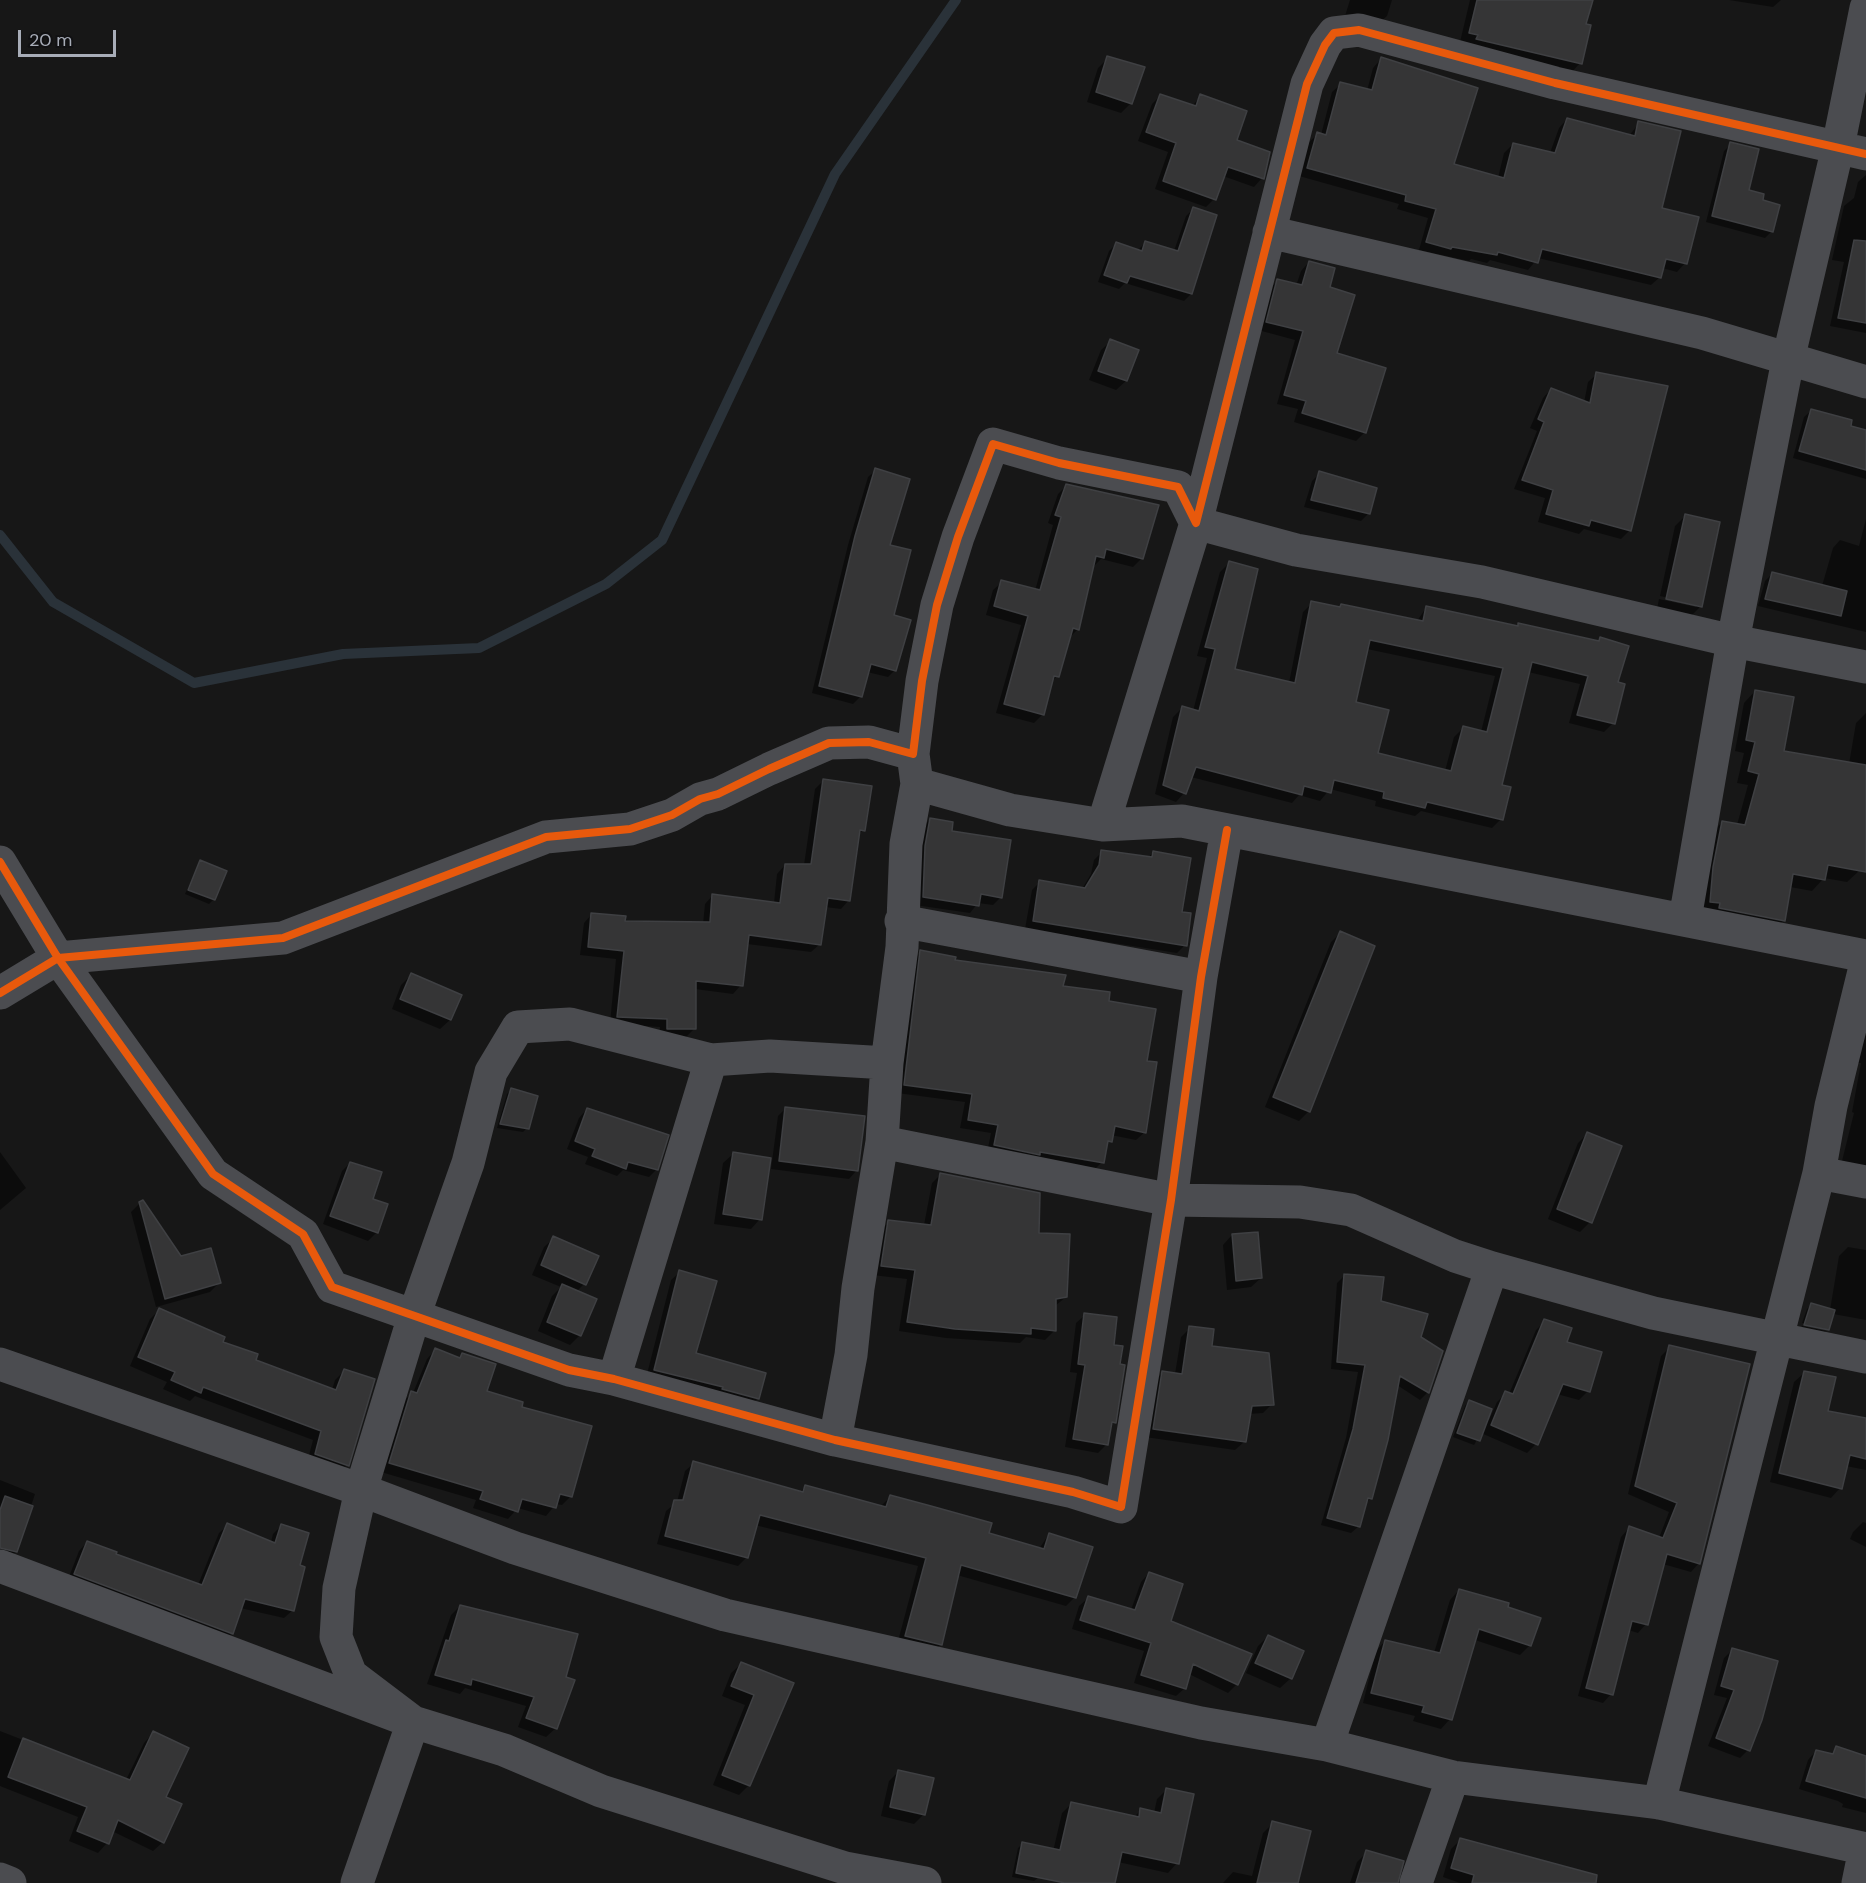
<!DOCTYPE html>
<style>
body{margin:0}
#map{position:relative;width:1866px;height:1883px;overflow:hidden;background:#171717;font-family:"DM Sans",sans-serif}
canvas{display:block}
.scale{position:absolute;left:18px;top:30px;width:98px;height:27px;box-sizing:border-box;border:3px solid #a8adb8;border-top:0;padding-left:8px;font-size:18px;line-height:21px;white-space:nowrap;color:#a8adb8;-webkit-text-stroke:4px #111113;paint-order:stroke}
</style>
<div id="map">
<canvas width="1866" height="1883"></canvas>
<div class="scale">20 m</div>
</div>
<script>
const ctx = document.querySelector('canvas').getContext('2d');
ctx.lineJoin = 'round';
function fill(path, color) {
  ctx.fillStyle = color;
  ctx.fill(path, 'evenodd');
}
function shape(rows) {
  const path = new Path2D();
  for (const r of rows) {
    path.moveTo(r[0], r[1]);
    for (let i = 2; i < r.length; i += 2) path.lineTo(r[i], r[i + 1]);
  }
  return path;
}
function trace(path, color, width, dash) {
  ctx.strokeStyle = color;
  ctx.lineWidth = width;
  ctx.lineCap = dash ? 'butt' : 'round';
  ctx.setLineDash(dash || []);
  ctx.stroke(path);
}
fill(shape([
 [1350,0,1392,0,1387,16,1377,25,1345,16],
 [1470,0,1591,0,1580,63,1571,73,1460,42],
 [1729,0,1781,0,1773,7],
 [1108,58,1131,103,1121,113,1087,102,1098,68],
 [1381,59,1452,165,1498,178,1504,153,1513,144,1550,153,1559,128,1567,119,1629,136,1639,123,1660,209,1685,263,1677,272,1662,268,1660,277,1651,285,1538,258,1528,270,1490,260,1487,263,1471,259,1469,261,1419,250,1428,218,1397,209,1399,204,1299,176,1309,142,1318,134,1321,135,1332,92,1341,84,1367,91,1373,68],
 [1160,96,1192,106,1201,96,1262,178,1254,187,1223,176,1214,199,1206,207,1155,189,1168,152,1138,141,1152,104],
 [1731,144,1747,191,1761,201,1772,231,1765,238,1706,222,1724,151],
 [1866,175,1866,333,1830,326,1844,262,1832,260,1844,206,1854,198,1858,182],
 [1193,209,1191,294,1184,301,1125,283,1119,289,1098,282,1109,251,1116,244,1138,250,1145,243,1174,251,1186,216],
 [1309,262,1328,288,1336,354,1365,432,1356,441,1294,422,1298,409,1277,404,1295,340,1258,330,1269,290,1277,281,1296,286,1301,271],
 [1111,341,1126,381,1116,390,1089,380,1101,350],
 [1597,374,1630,530,1621,539,1584,529,1579,534,1538,522,1545,498,1514,489,1537,431,1530,428,1543,398,1551,389,1584,403,1588,382],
 [1812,410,1866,431,1866,479,1793,458,1804,417],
 [876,470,888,546,895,670,888,677,867,672,860,697,853,704,812,693,848,545,868,477],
 [1320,473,1369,513,1361,521,1304,507,1312,481],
 [1067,485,1157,506,1141,559,1133,567,1101,559,1094,566,1078,629,1068,639,1057,676,1051,683,1043,714,1034,723,996,713,1021,625,986,615,993,590,1002,582,1035,591,1053,525,1048,523,1058,494],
 [1685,516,1701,606,1691,616,1657,609,1659,599,1696,607,1696,604,1660,596,1675,526],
 [1866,519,1866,632,1758,606,1765,581,1773,573,1822,586,1833,548,1840,540,1859,546],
 [1229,563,1233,670,1289,683,1303,612,1312,603,1338,608,1341,605,1417,621,1426,608,1516,627,1519,624,1597,642,1601,639,1616,683,1613,723,1604,732,1569,723,1580,684,1528,672,1500,786,1501,819,1492,828,1421,811,1415,816,1375,806,1376,801,1330,789,1320,801,1299,795,1292,803,1191,777,1184,793,1176,802,1155,794,1173,717,1182,708,1193,711,1207,658,1197,656,1220,572],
 [1367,649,1495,676,1481,732,1463,728,1454,737,1445,771,1377,754,1355,703],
 [1755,691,1782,752,1849,764,1856,723,1866,713,1866,828,1859,871,1847,882,1824,878,1812,891,1790,887,1784,920,1772,932,1700,913,1711,834,1722,822,1737,825,1748,785,1737,783,1744,753,1735,751,1744,703],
 [823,781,863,830,857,836,849,900,841,909,825,907,820,944,811,952,747,944,741,985,733,994,695,989,695,1028,686,1037,659,1036,660,1027,610,1024,616,959,580,955,584,923,592,914,624,923,703,924,705,904,713,895,774,903,777,874,785,865,804,865,815,789],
 [930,819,950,832,1001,897,993,905,978,903,970,913,915,905,922,828],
 [1102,852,1148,858,1153,852,1180,913,1185,945,1177,953,1025,929,1032,890,1040,882,1082,889,1091,874,1094,860],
 [200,862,214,899,209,904,185,894],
 [1340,933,1373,947,1308,1112,1299,1121,1265,1107,1331,942],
 [921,952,1062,987,1108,1003,1145,1132,1136,1140,1111,1135,1105,1146,1102,1162,1094,1170,987,1153,991,1133,960,1128,965,1102,897,1093,913,960],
 [411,975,450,1020,440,1029,392,1009,401,985],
 [1866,1034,1866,1172,1841,1165,1854,1113,1852,1112,1861,1063,1857,1063],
 [511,1090,527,1128,523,1132,497,1128,507,1094],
 [786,1108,857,1170,849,1179,771,1169,778,1116],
 [587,1109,657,1169,649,1177,623,1170,617,1176,585,1164,588,1157,567,1149,579,1118],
 [1587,1134,1590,1222,1580,1232,1548,1219,1578,1143],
 [0,1152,26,1188,0,1210],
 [733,1154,760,1219,751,1229,714,1224,723,1163],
 [350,1163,371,1200,386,1205,376,1233,368,1241,323,1224,342,1171],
 [941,1174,1038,1234,1066,1297,1055,1306,1054,1331,1045,1340,1026,1337,1020,1343,946,1338,899,1331,907,1279,872,1275,880,1231,889,1222,924,1225,932,1183],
 [140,1203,181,1258,219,1283,210,1292,156,1307,131,1212],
 [1232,1235,1261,1278,1251,1287,1227,1290,1223,1245],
 [554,1238,584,1284,576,1292,580,1335,570,1345,538,1331,552,1296,561,1287,532,1275,544,1247],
 [1848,1247,1866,1250,1866,1320,1833,1314,1827,1330,1802,1323,1807,1309,1811,1305,1830,1310,1839,1256],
 [680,1272,694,1354,764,1374,757,1399,749,1407,646,1378,671,1280],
 [1344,1276,1419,1338,1442,1352,1427,1393,1420,1400,1397,1385,1370,1499,1364,1505,1359,1526,1351,1533,1321,1525,1346,1438,1358,1372,1331,1369,1337,1283],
 [159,1310,254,1361,332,1390,335,1380,344,1371,347,1465,338,1474,307,1463,313,1440,195,1396,190,1401,163,1389,167,1382,130,1366,150,1319],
 [1085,1315,1112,1346,1114,1422,1110,1426,1107,1444,1098,1453,1065,1447,1077,1373,1070,1372,1076,1323],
 [1545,1321,1566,1343,1588,1391,1579,1400,1557,1394,1536,1444,1527,1453,1481,1433,1474,1445,1453,1437,1465,1406,1469,1401,1489,1420,1497,1402,1506,1393,1509,1394,1536,1330],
 [1802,1326,1826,1331,1823,1334,1801,1329],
 [1190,1328,1272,1404,1263,1413,1249,1414,1244,1442,1235,1450,1145,1437,1154,1381,1163,1372,1175,1374,1181,1337],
 [1670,1347,1699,1563,1691,1572,1663,1564,1646,1624,1638,1633,1628,1630,1611,1694,1603,1703,1578,1696,1621,1537,1629,1528,1659,1538,1669,1512,1628,1494,1661,1356],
 [435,1350,458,1359,463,1354,485,1392,520,1408,570,1497,562,1505,556,1504,546,1516,518,1508,508,1519,473,1508,476,1500,381,1472,403,1401,413,1393,427,1359],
 [1804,1373,1827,1412,1866,1420,1866,1470,1846,1466,1840,1488,1831,1498,1770,1482,1794,1382],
 [694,1463,800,1492,805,1487,881,1506,890,1497,987,1534,1039,1549,1049,1534,1075,1597,1066,1606,957,1575,941,1644,932,1653,897,1645,918,1566,755,1525,747,1557,738,1566,657,1544,666,1511,677,1502,685,1471],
 [0,1480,35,1494,16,1552,10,1557,0,1555],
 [1863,1522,1866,1523,1866,1547,1850,1539,1853,1532],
 [228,1525,271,1542,273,1534,281,1526,298,1567,293,1610,284,1618,240,1608,232,1633,223,1642,67,1582,79,1551,87,1542,114,1555,198,1585,219,1533],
 [1149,1573,1169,1622,1237,1684,1228,1693,1189,1674,1185,1688,1176,1696,1134,1683,1144,1651,1072,1629,1079,1606,1088,1598,1131,1610,1141,1582],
 [1459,1590,1506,1608,1530,1645,1520,1655,1475,1640,1450,1719,1441,1729,1413,1721,1415,1716,1363,1703,1376,1651,1385,1641,1434,1653,1450,1600],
 [460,1606,564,1678,556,1728,546,1737,518,1727,526,1706,465,1688,460,1694,427,1684,451,1615],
 [1268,1636,1302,1652,1290,1679,1280,1688,1246,1673,1258,1646],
 [1733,1649,1748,1750,1740,1758,1708,1746,1727,1698,1714,1695,1724,1658],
 [741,1664,792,1684,749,1785,739,1795,713,1785,745,1705,722,1696,731,1673],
 [0,1731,126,1780,144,1743,153,1733,164,1797,163,1842,153,1851,112,1831,107,1843,98,1853,69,1841,78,1817,0,1786],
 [1836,1750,1866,1758,1866,1813,1842,1807,1843,1804,1838,1801,1799,1789,1808,1760,1816,1751,1830,1755],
 [899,1771,924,1814,914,1824,881,1816,889,1781],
 [1167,1789,1177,1863,1168,1873,1118,1862,1113,1883,1073,1883,1048,1873,1062,1813,1071,1804,1134,1817,1141,1810,1154,1813,1157,1799],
 [1273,1823,1296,1883,1223,1883,1233,1872,1252,1876,1263,1833],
 [1461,1839,1549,1883,1460,1883,1443,1877,1451,1849],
 [1023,1843,1039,1877,1034,1881,1012,1877,1018,1848],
 [1367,1852,1397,1883,1350,1883,1357,1862]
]), '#0007');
trace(shape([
 [0,535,53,602,194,683,343,654,479,648,606,584,662,540,835,174,956,0]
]), '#2a3239', 10);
const building = shape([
 [1477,0,1593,0,1586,24,1591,25,1582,64,1476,39,1478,35,1469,33,1477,0],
 [1107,56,1145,67,1132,104,1096,92,1107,56],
 [1381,57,1478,88,1454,164,1504,178,1513,143,1555,153,1567,118,1635,136,1638,121,1681,131,1662,208,1699,217,1687,264,1666,259,1661,278,1542,249,1538,263,1498,252,1497,255,1452,247,1451,249,1426,242,1436,209,1405,201,1406,195,1307,168,1317,132,1326,135,1340,82,1372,90,1381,57],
 [1160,94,1196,106,1200,94,1247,111,1237,140,1270,152,1264,179,1228,167,1216,200,1163,181,1176,143,1146,132,1160,94],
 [1730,142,1759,149,1749,190,1764,194,1763,200,1780,205,1773,232,1712,216,1730,142],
 [1193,207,1217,215,1192,294,1130,276,1127,283,1104,275,1116,242,1142,251,1145,241,1178,251,1193,207],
 [1854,240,1866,241,1866,323,1838,318,1854,240],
 [1309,261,1335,268,1330,287,1355,295,1337,353,1386,368,1366,433,1302,413,1306,401,1284,395,1303,331,1266,322,1277,279,1302,285,1309,261],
 [1110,339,1139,350,1127,381,1098,371,1110,339],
 [1596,372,1668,386,1631,531,1591,520,1589,526,1546,514,1553,490,1522,480,1544,422,1538,419,1551,388,1590,403,1596,372],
 [1811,409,1852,420,1851,426,1866,430,1866,470,1799,451,1811,409],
 [875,468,910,479,890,545,911,550,894,615,911,620,896,671,871,664,862,697,819,686,855,536,875,468],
 [1319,471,1377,488,1370,514,1311,500,1319,471],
 [1066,484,1159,505,1143,559,1106,549,1104,558,1096,556,1079,630,1073,628,1059,677,1054,676,1044,715,1004,704,1028,616,994,606,1001,580,1040,590,1061,517,1055,515,1066,484],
 [1685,514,1720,522,1702,607,1666,599,1685,514],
 [1229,561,1258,569,1235,669,1295,683,1311,601,1340,607,1341,604,1423,621,1426,606,1518,626,1518,623,1599,641,1600,637,1629,646,1618,682,1625,684,1615,724,1577,715,1588,676,1532,662,1502,785,1511,787,1503,820,1427,802,1425,808,1383,798,1384,792,1334,780,1331,793,1304,786,1302,795,1196,767,1186,794,1163,785,1182,706,1199,711,1215,649,1205,647,1229,561],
 [1370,640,1503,668,1487,732,1463,726,1451,771,1378,753,1389,710,1356,702,1370,640],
 [1772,572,1847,591,1841,616,1765,599,1772,572],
 [1755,690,1794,697,1784,751,1866,765,1866,872,1828,865,1825,880,1793,874,1785,921,1719,908,1720,903,1710,902,1713,867,1722,821,1745,825,1759,774,1748,771,1755,742,1746,740,1755,690],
 [823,779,872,786,865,831,860,830,850,901,828,898,821,945,749,935,743,986,696,981,696,1029,667,1029,667,1019,617,1017,624,951,588,947,591,913,626,916,625,921,710,922,712,894,780,903,785,864,811,864,823,779],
 [930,818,953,822,952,831,1011,840,1002,898,981,894,979,906,923,897,925,846,930,818],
 [1101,850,1152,857,1153,851,1191,858,1182,912,1191,913,1187,946,1033,921,1039,880,1085,888,1099,865,1101,850],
 [200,860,227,871,215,900,188,890,200,860],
 [1340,931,1375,946,1310,1112,1273,1097,1340,931],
 [920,950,956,957,955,960,1066,975,1063,986,1110,992,1109,1001,1156,1009,1147,1061,1157,1062,1146,1133,1115,1126,1112,1142,1108,1141,1104,1163,1040,1152,1040,1155,994,1145,998,1125,968,1120,972,1094,904,1085,920,950],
 [411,973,462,995,451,1020,400,999,411,973],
 [511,1088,538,1096,529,1129,500,1124,511,1088],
 [785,1107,865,1116,858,1171,779,1161,785,1107],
 [587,1108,669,1135,658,1170,628,1162,626,1169,592,1156,595,1149,575,1141,587,1108],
 [1587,1132,1622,1146,1592,1223,1557,1209,1587,1132],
 [733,1152,771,1158,762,1220,723,1214,733,1152],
 [350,1162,382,1172,373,1199,388,1204,378,1233,330,1216,350,1162],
 [940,1173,1040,1193,1039,1233,1070,1234,1067,1297,1056,1299,1056,1331,1031,1328,1031,1334,955,1329,907,1322,915,1270,881,1266,888,1220,931,1225,940,1173],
 [143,1200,181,1256,211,1248,221,1283,165,1299,139,1202,143,1200],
 [1258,1232,1262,1278,1236,1281,1232,1234,1258,1232],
 [553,1236,599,1256,586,1285,541,1265,553,1236],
 [679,1270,717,1281,696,1353,766,1373,759,1399,722,1389,723,1387,654,1370,679,1270],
 [1344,1274,1384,1277,1381,1301,1428,1314,1421,1337,1443,1351,1429,1393,1400,1376,1388,1440,1372,1499,1368,1498,1360,1527,1327,1518,1353,1429,1365,1365,1337,1362,1344,1274],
 [562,1284,597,1299,581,1336,547,1322,562,1284],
 [1811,1303,1835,1310,1829,1330,1804,1325,1811,1303],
 [159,1308,225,1337,223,1342,258,1354,256,1360,336,1390,344,1369,375,1379,349,1466,315,1454,321,1431,203,1387,201,1393,171,1380,175,1372,138,1357,159,1308],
 [1084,1313,1117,1317,1114,1345,1123,1346,1120,1364,1125,1365,1116,1423,1112,1422,1108,1445,1073,1439,1085,1365,1078,1364,1084,1313],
 [1544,1319,1572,1328,1567,1342,1602,1352,1590,1392,1563,1384,1538,1445,1491,1425,1505,1391,1513,1394,1544,1319],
 [1189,1326,1214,1329,1212,1346,1269,1353,1274,1405,1252,1406,1246,1442,1153,1429,1162,1371,1182,1374,1189,1326],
 [1669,1345,1750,1364,1700,1564,1667,1554,1648,1625,1632,1621,1613,1695,1586,1688,1629,1526,1663,1538,1677,1503,1635,1486,1669,1345],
 [435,1348,460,1358,462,1353,496,1364,487,1391,523,1402,522,1407,592,1426,572,1497,560,1494,556,1508,522,1499,518,1512,480,1499,483,1491,389,1463,411,1391,417,1393,435,1348],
 [1804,1371,1836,1377,1828,1411,1866,1418,1866,1459,1850,1455,1842,1489,1779,1473,1804,1371],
 [1469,1400,1492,1409,1480,1441,1457,1433,1469,1400],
 [693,1461,803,1492,805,1485,886,1507,890,1495,931,1506,992,1523,989,1533,1044,1549,1049,1533,1093,1547,1076,1598,961,1565,942,1645,905,1636,926,1558,760,1515,748,1558,665,1536,674,1500,683,1500,693,1461],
 [5,1496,33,1506,17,1552,0,1548,0,1510,5,1496],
 [227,1523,275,1543,281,1524,309,1533,300,1565,305,1567,294,1611,245,1599,233,1634,74,1574,87,1541,117,1552,116,1554,202,1585,227,1523],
 [1149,1572,1183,1584,1171,1621,1252,1654,1238,1685,1193,1664,1186,1689,1141,1675,1151,1643,1080,1620,1088,1596,1135,1610,1149,1572],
 [1459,1589,1509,1603,1508,1607,1541,1618,1531,1646,1479,1629,1452,1720,1422,1712,1424,1706,1371,1693,1385,1640,1440,1653,1459,1589],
 [460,1605,578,1634,566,1677,575,1680,557,1729,526,1718,534,1697,472,1679,471,1685,435,1675,446,1640,449,1641,460,1605],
 [1268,1635,1304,1651,1292,1679,1255,1663,1268,1635],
 [1732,1648,1778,1661,1762,1720,1750,1751,1716,1738,1734,1690,1721,1686,1732,1648],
 [741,1662,794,1683,750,1786,722,1775,754,1695,731,1686,741,1662],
 [153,1731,189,1748,166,1797,182,1804,164,1843,118,1820,109,1844,77,1831,87,1807,8,1777,23,1738,130,1780,153,1731],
 [1836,1746,1866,1756,1866,1798,1806,1781,1816,1750,1833,1754,1836,1746],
 [898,1770,934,1778,925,1815,890,1807,898,1770],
 [1166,1788,1194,1794,1179,1864,1122,1852,1115,1883,1065,1883,1016,1873,1022,1842,1060,1850,1071,1802,1139,1817,1140,1808,1161,1813,1166,1788],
 [1272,1821,1311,1831,1298,1883,1257,1883,1272,1821],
 [1460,1838,1597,1875,1596,1883,1472,1883,1474,1875,1451,1868,1460,1838],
 [1366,1850,1404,1861,1398,1883,1356,1883,1366,1850]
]);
fill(building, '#353536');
trace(building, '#3f4043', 1.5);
trace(shape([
 [1269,232,1702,333,1866,382],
 [913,754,917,784,1010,810,1103,825,1182,821,1866,956],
 [1103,825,1196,523,1296,550,1482,582,1733,641,1866,667],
 [0,862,58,958,283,938,546,837,630,829,672,815,700,799,718,794,769,769,829,743,869,742,913,754,922,681,937,605,958,537,993,444,1059,463,1178,487,1196,523,1307,84,1325,45,1334,33,1359,30,1555,83,1866,154],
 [1685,919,1733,641,1788,360,1838,147,1866,8],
 [901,921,1201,977],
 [0,993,58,958,213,1174,303,1234,332,1287,569,1370,614,1379,835,1440,1073,1492,1121,1507,1171,1200,1201,977,1227,830],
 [882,1142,1171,1200,1300,1202,1351,1210,1455,1256,1492,1268,1653,1313,1866,1357],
 [1819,1173,1866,1182],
 [0,1364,361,1490,515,1548,725,1615,1201,1723,1327,1745,1453,1777,1659,1803,1866,1849],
 [614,1379,711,1060],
 [835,1440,851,1355,858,1288,882,1142,887,1063,902,947,906,844,917,784],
 [0,1566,413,1722,504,1750,601,1791,845,1868,925,1883],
 [413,1722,351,1675,336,1637,339,1588,361,1490,414,1316,468,1163,491,1072,518,1027,570,1024,711,1060,770,1056,887,1063],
 [1327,1745,1492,1268],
 [1659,1803,1819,1173,1831,1106,1866,963],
 [0,1879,10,1883],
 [357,1883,413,1722],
 [1416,1883,1453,1777],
 [1858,1883,1865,1849]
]), '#4b4c50', 33);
trace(shape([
 [0,862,58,958,283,938,546,837,630,829,672,815,700,799,718,794,769,769,829,743,869,742,913,754,922,681,937,605,958,537,993,444,1059,463,1178,487,1196,523,1307,84,1325,45,1334,33,1359,30,1555,83,1866,154],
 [0,993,58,958,213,1174,303,1234,332,1287,569,1370,614,1379,835,1440,1073,1492,1121,1507,1171,1200,1201,977,1227,830]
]), '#e8590c', 8);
</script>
